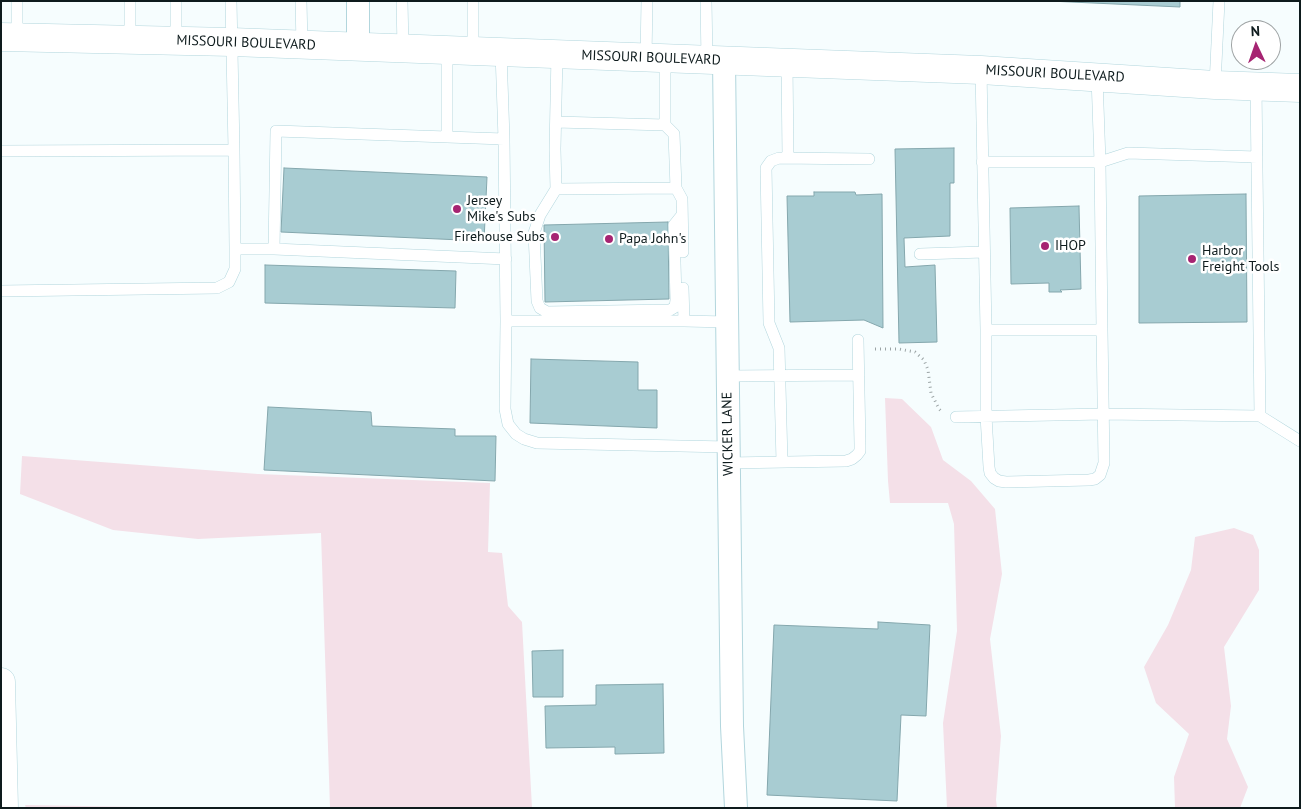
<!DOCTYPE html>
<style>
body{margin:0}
#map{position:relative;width:1301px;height:809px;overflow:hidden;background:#f6fdfe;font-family:"PT Sans",sans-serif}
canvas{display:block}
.frame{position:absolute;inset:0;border:2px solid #0e1b1d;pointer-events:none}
.north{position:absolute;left:1231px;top:20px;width:50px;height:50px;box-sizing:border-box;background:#fff;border:1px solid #9fa4a5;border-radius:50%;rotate:357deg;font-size:14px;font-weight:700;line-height:20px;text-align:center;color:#0e1b1d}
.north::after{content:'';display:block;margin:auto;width:18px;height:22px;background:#a62472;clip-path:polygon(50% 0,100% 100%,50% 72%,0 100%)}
</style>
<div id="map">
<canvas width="1301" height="809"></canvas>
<div class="frame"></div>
<div class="north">N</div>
</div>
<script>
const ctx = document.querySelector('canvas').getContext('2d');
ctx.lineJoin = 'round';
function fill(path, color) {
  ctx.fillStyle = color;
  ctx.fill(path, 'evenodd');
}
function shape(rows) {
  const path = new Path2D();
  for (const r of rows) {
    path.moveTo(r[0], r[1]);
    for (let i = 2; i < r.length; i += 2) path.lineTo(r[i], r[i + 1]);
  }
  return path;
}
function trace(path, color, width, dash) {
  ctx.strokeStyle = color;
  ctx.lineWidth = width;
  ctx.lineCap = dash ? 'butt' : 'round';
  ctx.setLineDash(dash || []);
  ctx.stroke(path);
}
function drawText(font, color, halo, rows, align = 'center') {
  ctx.font = font + ' "PT Sans",sans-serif';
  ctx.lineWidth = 5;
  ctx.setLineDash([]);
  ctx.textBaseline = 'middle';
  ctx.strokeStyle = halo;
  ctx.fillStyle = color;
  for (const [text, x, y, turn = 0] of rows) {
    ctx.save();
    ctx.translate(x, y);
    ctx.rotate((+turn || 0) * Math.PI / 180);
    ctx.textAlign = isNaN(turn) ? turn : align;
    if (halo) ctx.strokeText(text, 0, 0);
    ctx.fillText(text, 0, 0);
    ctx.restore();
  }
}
fill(shape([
 [885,398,902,399,931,427,943,460,971,481,995,509,1002,574,990,639,1001,736,996,800,997,808,947,808,943,723,957,631,954,524,948,503,890,503,888,481],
 [22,456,258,474,490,483,488,552,502,553,508,606,522,622,532,808,330,808,321,533,198,539,113,530,20,494],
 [1234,528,1253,535,1259,550,1259,590,1224,647,1231,706,1227,739,1248,787,1240,808,1175,808,1174,777,1189,734,1156,703,1144,667,1168,625,1191,570,1195,537],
 [25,805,199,808,26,808]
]), '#f4e0e8');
const building = shape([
 [1049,1,1180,1,1180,7,1049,1],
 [954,148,954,183,950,183,950,236,904,238,905,267,935,265,937,342,899,343,895,149,954,148],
 [284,168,487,177,484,241,281,232,284,168],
 [814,192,855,192,856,195,882,194,883,328,864,320,790,322,787,196,814,196,814,192],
 [1246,194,1247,322,1139,323,1139,196,1246,194],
 [1079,206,1081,289,1060,290,1062,292,1049,292,1049,283,1011,284,1010,208,1079,206],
 [668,222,669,299,545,302,544,225,668,222],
 [265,265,456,271,455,308,265,303,265,265],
 [531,359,638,362,638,390,657,390,657,428,530,423,531,359],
 [268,407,371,412,372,426,455,429,455,436,496,436,495,481,264,470,268,407],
 [878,622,930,625,926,716,901,715,897,801,767,795,774,625,878,629,878,622],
 [563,650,563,697,533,697,532,651,563,650],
 [663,684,664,753,615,754,615,747,546,748,545,706,596,705,596,685,663,684]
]);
fill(building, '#a8ccd2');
trace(building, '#84a7ad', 1);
const lane = shape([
 [17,1,17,37],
 [176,1,176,41],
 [301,1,302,45],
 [402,1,403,48],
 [706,1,707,60],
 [130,39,130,1],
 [447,50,447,137,276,131,274,249,506,259],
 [473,51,473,1],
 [501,52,504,139,506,321,505,409,508,424,516,434,524,439,537,443,728,447],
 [557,54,555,149,556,189,676,188,674,134,665,125,665,59],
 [646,57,647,1],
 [787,63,788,158],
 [981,70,986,330,986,416,989,467,990,473,994,478,999,481,1006,482,1089,480,1095,479,1100,475,1104,463,1102,330],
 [1215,85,1219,1],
 [1256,87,1260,416],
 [556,122,665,125],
 [447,137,504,139],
 [234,150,235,249,274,249],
 [1,151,234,150,231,1],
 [982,162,1100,162,1128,153,1257,157],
 [676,188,682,199,683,252],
 [556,189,540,215,534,233,537,301,540,308,547,312,670,310,675,307,676,300,674,225,682,215],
 [920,254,984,252],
 [683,288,684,321],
 [1,291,217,288,229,282,235,269,235,249],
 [506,321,684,321,727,322],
 [986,330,1102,330,1100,162,1097,77],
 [727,376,859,375],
 [956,417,1103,414,1260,416,1300,441],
 [782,462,779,348,769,323,766,168,771,161,779,158,869,159],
 [728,463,846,461,852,459,857,455,860,451,860,445,858,340]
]);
const street = shape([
 [358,1,358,47],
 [724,60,732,726,736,808]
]);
const secondary = shape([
 [1,37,232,42,981,70,1215,85,1300,88],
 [1,682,4,808]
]);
trace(lane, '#b2d6dd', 12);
trace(street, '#b2d6dd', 24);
trace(secondary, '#b2d6dd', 29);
trace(shape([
 [875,349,899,349,915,352,924,360,928,370,931,393,939,409,941,411]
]), '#9ba4a5', 3, [1, 4]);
trace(lane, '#fff', 11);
trace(street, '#fff', 22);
trace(secondary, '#fff', 28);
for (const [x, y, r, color] of [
 [457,209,5,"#a62472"],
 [555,237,5,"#a62472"],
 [609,239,5,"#a62472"],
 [1045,246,5,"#a62472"],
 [1192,259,5,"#a62472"]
]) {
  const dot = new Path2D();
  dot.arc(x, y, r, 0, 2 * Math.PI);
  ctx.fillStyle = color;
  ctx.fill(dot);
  trace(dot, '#fff', 2);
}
drawText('14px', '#0e1b1d', '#fff', [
 ["MISSOURI BOULEVARD",246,43,2],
 ["MISSOURI BOULEVARD",651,58,2],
 ["MISSOURI BOULEVARD",1055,74,3],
 ["WICKER LANE",728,434,-91]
]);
drawText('14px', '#0e1b1d', '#fff', [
 ["Jersey",467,201],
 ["Mike's Subs",467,217],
 ["Firehouse Subs",545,237,"right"],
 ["Papa John's",619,239],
 ["IHOP",1055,246],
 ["Harbor",1202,251],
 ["Freight Tools",1202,267]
], 'left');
</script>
